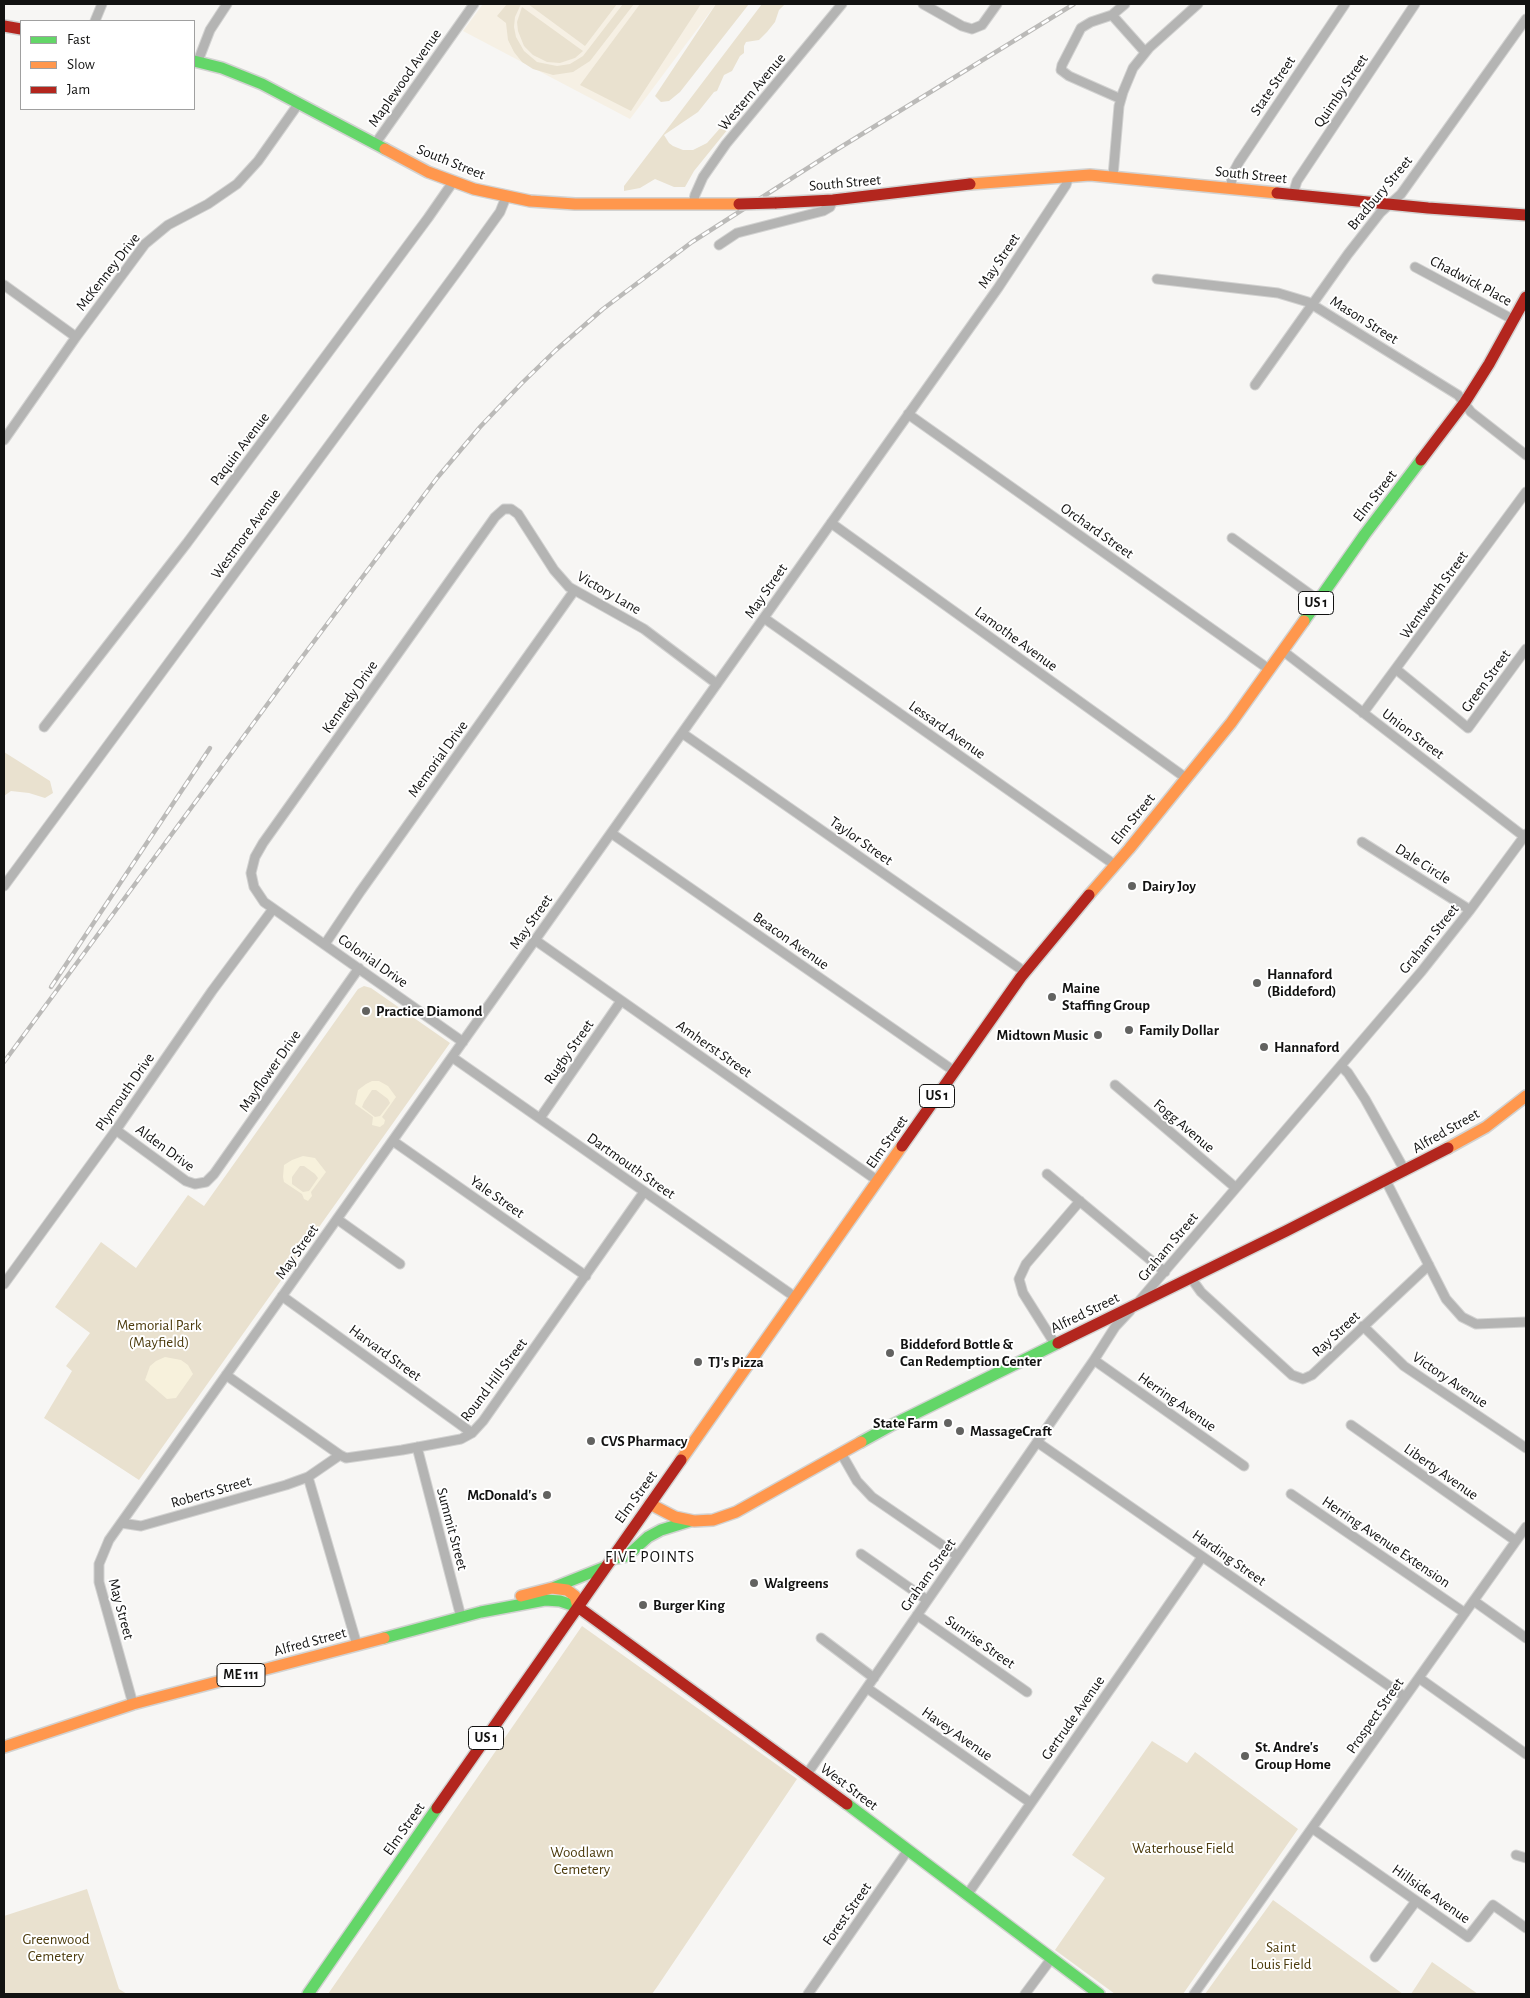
<!DOCTYPE html>
<style>
body{margin:0}
#map{position:relative;width:1530px;height:1998px;overflow:hidden;background:#f7f6f4;font-family:"Alegreya Sans",sans-serif}
canvas{display:block}
.frame{position:absolute;inset:0;border:5px solid #121211;pointer-events:none}
.legend{position:absolute;left:20px;top:20px;width:175px;height:90px;box-sizing:border-box;background:#fff;border:1px solid #a0a0a0;margin:0;padding:6px 9px;list-style:none;font-size:15px;color:#121211}
.legend li{display:flex;align-items:center;gap:10px;height:25px}
.legend b{width:25px;border:1px solid #a0a0a0}
</style>
<div id="map">
<canvas width="1530" height="1998"></canvas>
<div class="frame"></div>
<ul class="legend">
<li><b style="height:6px;background:#63d668"></b>Fast</li>
<li><b style="height:6px;background:#ff974d"></b>Slow</li>
<li><b style="height:6px;background:#b3261e"></b>Jam</li>
</ul>
</div>
<script>
const ctx = document.querySelector('canvas').getContext('2d');
ctx.lineJoin = 'round';
function fill(path, color) {
  ctx.fillStyle = color;
  ctx.fill(path, 'evenodd');
}
function shape(rows) {
  const path = new Path2D();
  for (const r of rows) {
    path.moveTo(r[0], r[1]);
    for (let i = 2; i < r.length; i += 2) path.lineTo(r[i], r[i + 1]);
  }
  return path;
}
function trace(path, color, width, dash) {
  ctx.strokeStyle = color;
  ctx.lineWidth = width;
  ctx.lineCap = dash ? 'butt' : 'round';
  ctx.setLineDash(dash || []);
  ctx.stroke(path);
}
function drawText(font, color, halo, rows, align = 'center') {
  ctx.font = font + ' "Alegreya Sans",sans-serif';
  ctx.lineWidth = 4;
  ctx.setLineDash([]);
  ctx.textBaseline = 'middle';
  ctx.strokeStyle = halo;
  ctx.fillStyle = color;
  for (const [text, x, y, turn = 0] of rows) {
    ctx.save();
    ctx.translate(x, y);
    ctx.rotate((+turn || 0) * Math.PI / 180);
    ctx.textAlign = isNaN(turn) ? turn : align;
    if (halo) ctx.strokeText(text, 0, 0);
    ctx.fillText(text, 0, 0);
    ctx.restore();
  }
}
fill(shape([
 [483,4,716,4,630,119,463,31]
]), '#f6f0e4');
fill(shape([
 [507,4,521,4,515,17,514,27,516,37,524,51,537,62,557,66,570,64,583,56,623,4,634,4,590,61,573,72,553,75,533,69,522,62,514,52,508,40,506,23,497,16],
 [528,4,617,4,585,46],
 [640,4,701,4,631,111,580,85],
 [716,4,749,4,680,92,669,101,661,102,655,96],
 [762,4,785,4,779,10,775,22,767,32,759,40,746,42,744,46,744,53,740,56,732,71,724,75,717,91,714,92,698,112,664,135,669,143,673,146,683,150,693,150,707,143,722,126,728,126,728,129,694,171,685,187,674,187,655,179,640,188,624,191,624,186],
 [522,7,583,51,575,58,560,63,547,62,533,55,524,46,518,31,517,22],
 [4,752,50,781,53,793,45,798,29,793,11,791,4,796],
 [364,986,371,988,450,1043,139,1480,44,1418,72,1371,66,1366,90,1333,55,1307,101,1242,136,1268,188,1195,204,1206,358,989],
 [582,1626,797,1779,657,1987,652,1994,328,1994],
 [1152,1741,1187,1763,1195,1752,1298,1829,1183,1994,1115,1994,1055,1950,1105,1878,1072,1855],
 [87,1889,119,1989,127,1994,4,1994,4,1916],
 [1273,1900,1403,1994,1205,1994],
 [1432,1962,1478,1994,1411,1994]
]), '#e9e1cf');
fill(shape([
 [372,1081,379,1081,388,1086,396,1097,382,1117,385,1120,384,1124,380,1127,372,1125,373,1117,355,1104,358,1090,366,1084],
 [372,1090,376,1090,388,1099,390,1103,380,1116,375,1117,362,1107,364,1102],
 [303,1156,315,1158,326,1172,311,1192,312,1196,308,1201,304,1199,302,1194,284,1182,283,1177,284,1165,292,1160],
 [300,1166,304,1166,315,1174,318,1178,309,1191,303,1192,292,1184,292,1177],
 [165,1357,181,1360,188,1365,193,1374,176,1398,167,1399,145,1380,150,1366,156,1361]
]), '#f7f1dc');
const street = shape([
 [923,4,962,26,972,29,982,25,997,4],
 [1112,15,1125,4],
 [95,21,102,4],
 [198,61,210,30,227,4],
 [1121,99,1069,76,1061,70,1062,65,1081,28,1091,22,1112,15,1145,52],
 [375,144,474,4],
 [1113,176,1119,106,1123,92,1133,68,1149,48,1198,4],
 [1231,187,1232,175,1239,162,1345,4],
 [1293,194,1297,181,1415,4],
 [693,204,695,195,703,177,726,144,842,4],
 [719,245,737,233,823,211,830,207,833,200],
 [1415,267,1514,320],
 [1157,279,1278,293,1308,302,1458,395,1471,412,1526,455],
 [4,285,76,337],
 [1255,385,1348,254,1380,213,1401,194,1526,19],
 [908,414,1270,670],
 [4,440,76,337,145,244,168,225,208,204,237,184,258,161,299,103],
 [831,523,1186,778],
 [1232,538,1318,600],
 [764,618,1115,865],
 [1283,651,1526,838],
 [1397,670,1468,728,1526,649],
 [1363,713,1526,492],
 [44,727,187,543,428,218,453,182],
 [682,733,1025,972],
 [611,833,954,1071],
 [1362,842,1470,910],
 [4,886,459,269,500,212,506,197],
 [535,940,878,1181],
 [325,944,360,892,574,591],
 [463,1042,264,902,254,887,251,873,255,857,263,843,495,517,504,509,511,509,518,514,554,570,569,587,644,629,717,684],
 [452,1057,795,1297],
 [1341,1066,1348,1073,1365,1099,1405,1171],
 [1115,1085,1236,1188],
 [540,1118,621,1001],
 [116,1130,186,1181,195,1184,206,1182,214,1174,359,968],
 [393,1141,586,1276],
 [1047,1174,1165,1272],
 [1386,1181,1446,1299,1462,1317,1476,1324,1526,1322],
 [337,1219,400,1264],
 [1191,1278,1201,1292,1292,1375,1303,1379,1312,1375,1429,1265],
 [4,1284,116,1130,212,991,273,909],
 [282,1296,472,1433],
 [1140,1300,1421,972,1470,910,1526,834],
 [1363,1326,1404,1366,1526,1448],
 [1055,1344,1023,1293,1019,1279,1026,1264,1080,1201],
 [1094,1360,1244,1466],
 [226,1375,340,1455,346,1458,402,1450,461,1439,472,1433,483,1421,644,1192],
 [1351,1425,1516,1541],
 [1037,1442,1405,1697],
 [417,1447,461,1617],
 [841,1453,857,1481,872,1497,958,1556],
 [308,1477,357,1645],
 [1291,1494,1465,1613],
 [121,1523,141,1526,286,1485,308,1477,340,1455],
 [861,1554,927,1600],
 [1474,1601,1526,1638],
 [917,1615,1027,1692],
 [821,1638,874,1678],
 [1419,1678,1526,1754],
 [867,1688,1031,1803],
 [133,1704,99,1582,99,1564,109,1540,998,288,1066,185,1069,176],
 [807,1774,1094,1360,1115,1327,1130,1311],
 [1312,1828,1468,1937,1493,1905,1526,1928],
 [1516,1855,1526,1858],
 [967,1895,1202,1557],
 [1375,1957,1416,1901],
 [808,1994,908,1850],
 [1025,1994,1051,1959],
 [1194,1994,1526,1527]
]);
const fast = shape([
 [194,61,222,68,262,84,385,149],
 [1304,621,1365,534,1421,460],
 [861,1442,890,1426,1058,1343],
 [611,1559,627,1556,648,1537,661,1530,690,1521],
 [555,1587,605,1567],
 [384,1638,481,1612,545,1600,560,1601,578,1607],
 [847,1804,1099,1994],
 [308,1994,437,1808]
]);
const slow = shape([
 [385,149,428,172,474,189,530,201,575,204,739,204],
 [970,184,1090,175,1277,193],
 [1089,895,1129,849,1231,723,1304,621],
 [1448,1148,1486,1127,1526,1096],
 [681,1460,902,1146],
 [650,1504,675,1517,694,1521,713,1520,736,1512,861,1442],
 [521,1596,552,1588,567,1590,575,1596,578,1607],
 [4,1747,133,1704,384,1638]
]);
const jam = shape([
 [4,26,21,29],
 [1277,193,1428,208,1526,215],
 [775,203,833,200,970,184],
 [1421,460,1465,402,1489,364,1526,297],
 [902,1146,1021,977,1089,895],
 [1058,1343,1286,1231,1448,1148],
 [578,1607,847,1804],
 [437,1808,681,1460]
]);
trace(street, '#d2d2d1', 11);
trace(fast, '#d2d2d1', 14);
trace(slow, '#d2d2d1', 14);
trace(jam, '#d2d2d1', 14);
trace(street, '#b4b4b3', 9);
trace(fast, '#63d668', 11);
trace(slow, '#ff974d', 11);
trace(jam, '#b3261e', 11);
const rail = shape([
 [51,987,210,748],
 [4,1062,300,660,437,478,480,427,522,383,556,350,603,309,692,242,836,150,1074,4]
]);
trace(rail, '#bbbab8', 4.5);
trace(rail, '#fff', 2.5, [8]);
const jamBridge = shape([
 [739,204,775,203]
]);
trace(jamBridge, '#d2d2d1', 14, []);
trace(jamBridge, '#b3261e', 11);
for (const [x, y, r, color] of [
 [1132,886,5,"#626260"],
 [1257,983,5,"#626260"],
 [1052,997,5,"#626260"],
 [366,1011,5,"#626260"],
 [1129,1030,5,"#626260"],
 [1098,1035,5,"#626260"],
 [1264,1047,5,"#626260"],
 [890,1353,5,"#626260"],
 [698,1362,5,"#626260"],
 [948,1423,5,"#626260"],
 [960,1431,5,"#626260"],
 [591,1441,5,"#626260"],
 [547,1495,5,"#626260"],
 [754,1583,5,"#626260"],
 [643,1605,5,"#626260"],
 [1245,1756,5,"#626260"]
]) {
  const dot = new Path2D();
  dot.arc(x, y, r, 0, 2 * Math.PI);
  ctx.fillStyle = color;
  ctx.fill(dot);
  trace(dot, '#fff', 2);
}
for (const [x, y, w] of [
 [1316,603,35],
 [937,1096,35],
 [241,1675,48],
 [486,1738,35]
]) {
  const box = new Path2D();
  box.roundRect(x - w / 2, y - 11.5, w, 23, 4);
  ctx.fillStyle = '#fff';
  ctx.fill(box);
  trace(box, '#121211', 1);
}
drawText('bold 14px', '#121211', null, [
 ["US 1",1316,603],
 ["US 1",937,1096],
 ["ME 111",241,1675],
 ["US 1",486,1738]
]);
drawText('15px', '#121211', '#fff', [
 ["Maplewood Avenue",405,78,-55],
 ["State Street",1273,86,-56],
 ["Quimby Street",1341,91,-56],
 ["Western Avenue",752,92,-50],
 ["South Street",451,162,22],
 ["South Street",1251,175,6],
 ["South Street",845,183,-5],
 ["Bradbury Street",1380,193,-50],
 ["May Street",999,261,-56],
 ["McKenney Drive",108,272,-52],
 ["Chadwick Place",1471,281,28],
 ["Mason Street",1364,320,32],
 ["Paquin Avenue",240,449,-53],
 ["Elm Street",1375,496,-52],
 ["Orchard Street",1097,531,35],
 ["Westmore Avenue",246,534,-54],
 ["May Street",766,591,-55],
 ["Victory Lane",609,593,30],
 ["Wentworth Street",1434,595,-54],
 ["Lamothe Avenue",1016,639,36],
 ["Green Street",1486,681,-54],
 ["Kennedy Drive",350,697,-55],
 ["Lessard Avenue",947,730,35],
 ["Union Street",1413,734,37],
 ["Memorial Drive",438,759,-54],
 ["Elm Street",1133,819,-51],
 ["Taylor Street",861,841,35],
 ["Dale Circle",1423,864,32],
 ["May Street",531,922,-55],
 ["Graham Street",1429,939,-51],
 ["Beacon Avenue",791,941,35],
 ["Colonial Drive",373,961,35],
 ["Amherst Street",714,1049,35],
 ["Rugby Street",569,1052,-55],
 ["Mayflower Drive",270,1071,-55],
 ["Plymouth Drive",125,1092,-55],
 ["Fogg Avenue",1184,1126,40],
 ["Alfred Street",1446,1131,-30],
 ["Elm Street",887,1142,-55],
 ["Alden Drive",165,1148,36],
 ["Dartmouth Street",631,1166,35],
 ["Yale Street",497,1197,35],
 ["Graham Street",1168,1247,-50],
 ["May Street",297,1252,-55],
 ["Alfred Street",1085,1313,-26],
 ["Ray Street",1336,1334,-43],
 ["Harvard Street",385,1353,36],
 ["Round Hill Street",494,1380,-53],
 ["Victory Avenue",1450,1380,34],
 ["Herring Avenue",1177,1402,35],
 ["Liberty Avenue",1441,1472,35],
 ["Roberts Street",211,1492,-16],
 ["Elm Street",636,1497,-54],
 ["Summit Street",452,1529,75],
 ["Herring Avenue Extension",1386,1542,34],
 ["Harding Street",1229,1558,35],
 ["Graham Street",928,1575,-55],
 ["May Street",121,1609,75],
 ["Alfred Street",310,1642,-15],
 ["Sunrise Street",980,1642,35],
 ["Prospect Street",1375,1716,-55],
 ["Gertrude Avenue",1073,1718,-55],
 ["Havey Avenue",957,1734,35],
 ["West Street",849,1787,37],
 ["Elm Street",404,1829,-55],
 ["Hillside Avenue",1431,1894,35],
 ["Forest Street",847,1914,-55]
]);
drawText('bold 15px', '#121211', '#fff', [
 ["Dairy Joy",1142,886],
 ["Hannaford",1267,974],
 ["(Biddeford)",1267,991],
 ["Maine",1062,988],
 ["Staffing Group",1062,1005],
 ["Practice Diamond",376,1011],
 ["Family Dollar",1139,1030],
 ["Midtown Music",1088,1035,"right"],
 ["Hannaford",1274,1047],
 ["Biddeford Bottle &",900,1344],
 ["Can Redemption Center",900,1361],
 ["TJ's Pizza",708,1362],
 ["State Farm",938,1423,"right"],
 ["MassageCraft",970,1431],
 ["CVS Pharmacy",601,1441],
 ["McDonald's",537,1495,"right"],
 ["Walgreens",764,1583],
 ["Burger King",653,1605],
 ["St. Andre's",1255,1747],
 ["Group Home",1255,1764]
], 'left');
drawText('15px', '#4c3b0d', '#fff', [
 ["Memorial Park",159,1325],
 ["(Mayfield)",159,1342],
 ["Waterhouse Field",1183,1848],
 ["Woodlawn",582,1852],
 ["Cemetery",582,1869],
 ["Greenwood",56,1939],
 ["Cemetery",56,1956],
 ["Saint",1281,1947],
 ["Louis Field",1281,1964]
]);
ctx.letterSpacing = '1px';
drawText('16px', '#121211', '#fff', [
 ["FIVE POINTS",650,1557]
]);
ctx.letterSpacing = '0px';
</script>
